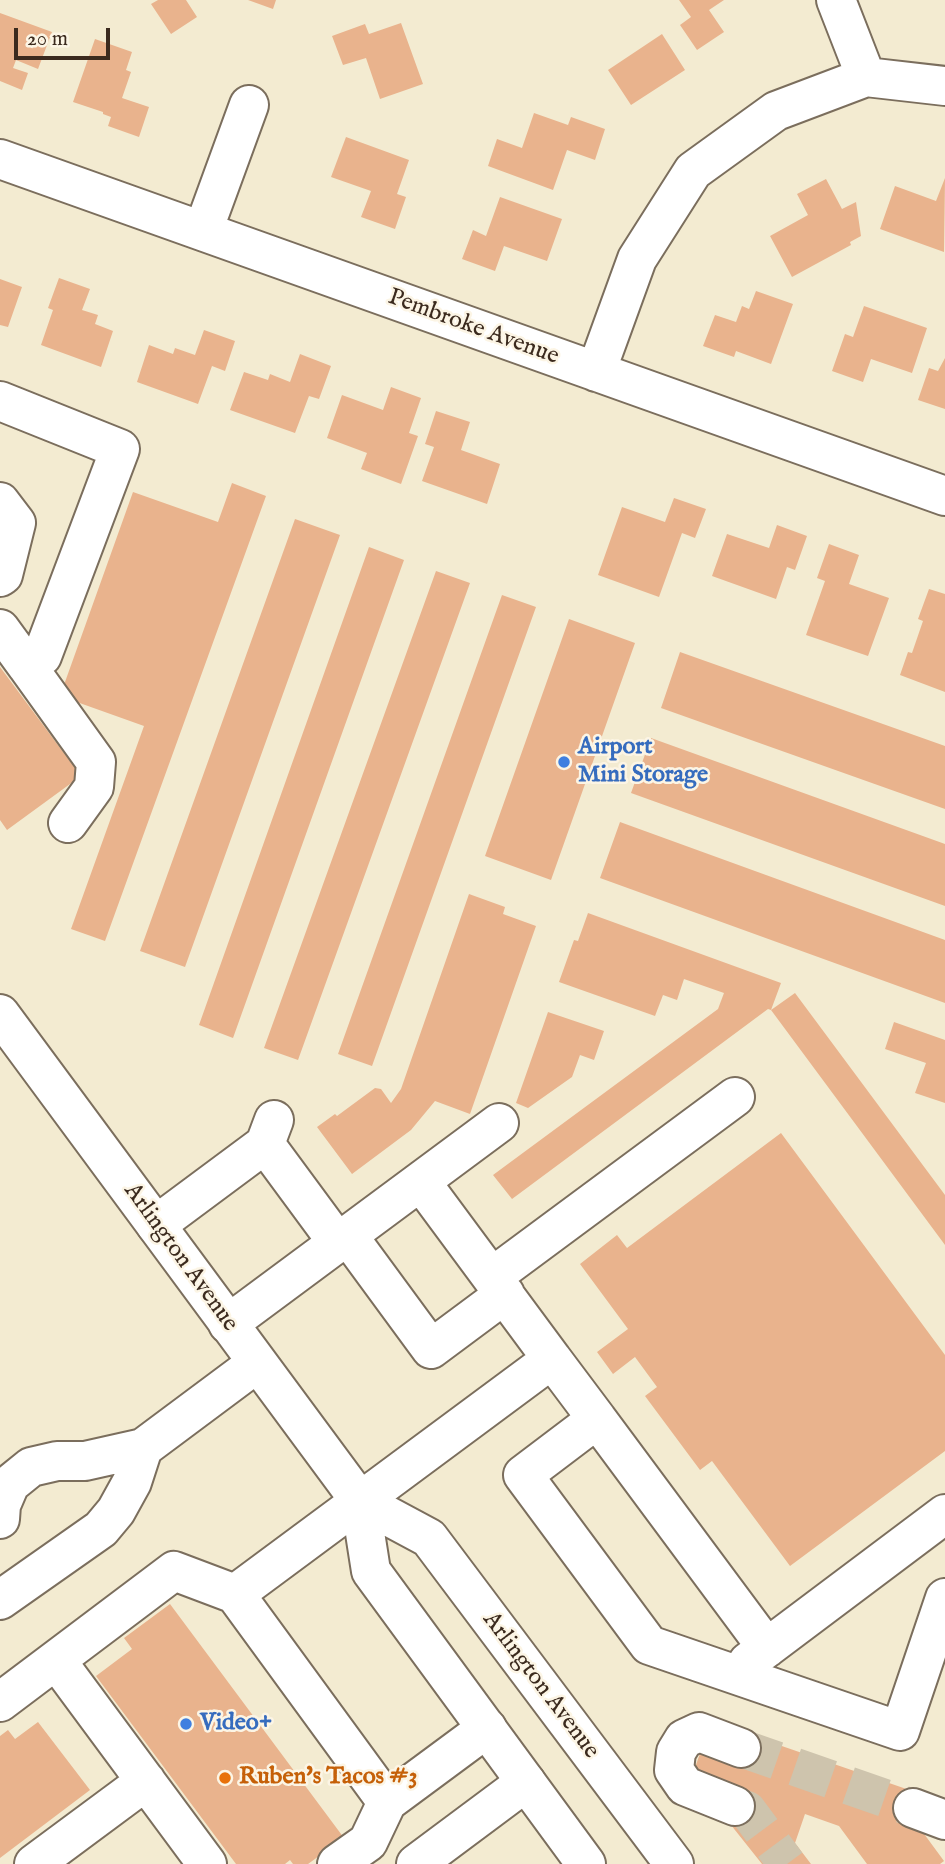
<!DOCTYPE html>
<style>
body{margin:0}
#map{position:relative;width:945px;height:1864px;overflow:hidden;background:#f3ebd1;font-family:"IM FELL English",serif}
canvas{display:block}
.scale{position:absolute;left:14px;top:28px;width:96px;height:32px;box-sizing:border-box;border:4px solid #3b2a1e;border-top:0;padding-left:9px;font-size:21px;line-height:24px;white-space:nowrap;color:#3b2a1e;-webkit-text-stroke:5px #fcf5e5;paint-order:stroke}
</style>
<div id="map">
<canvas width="945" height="1864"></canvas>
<div class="scale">20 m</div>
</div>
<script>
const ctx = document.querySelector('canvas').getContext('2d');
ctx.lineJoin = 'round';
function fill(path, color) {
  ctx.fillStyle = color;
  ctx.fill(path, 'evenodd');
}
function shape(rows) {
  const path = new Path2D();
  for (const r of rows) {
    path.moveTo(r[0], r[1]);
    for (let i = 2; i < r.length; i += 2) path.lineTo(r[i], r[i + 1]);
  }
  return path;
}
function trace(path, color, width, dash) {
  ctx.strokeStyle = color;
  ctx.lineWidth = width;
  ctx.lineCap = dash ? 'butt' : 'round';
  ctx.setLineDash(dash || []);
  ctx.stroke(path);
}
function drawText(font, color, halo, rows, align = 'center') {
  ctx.font = font + ' "IM FELL English",serif';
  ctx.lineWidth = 5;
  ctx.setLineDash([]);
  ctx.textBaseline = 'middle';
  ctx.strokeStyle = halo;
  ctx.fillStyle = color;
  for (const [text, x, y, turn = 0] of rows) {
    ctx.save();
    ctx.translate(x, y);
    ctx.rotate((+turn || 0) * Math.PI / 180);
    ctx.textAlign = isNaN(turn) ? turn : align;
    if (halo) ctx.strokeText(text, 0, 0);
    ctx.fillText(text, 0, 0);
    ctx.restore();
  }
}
fill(shape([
 [158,0,186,0,197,17,171,34,151,4],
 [248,0,276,0,273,9],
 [679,0,724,0,709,10,724,32,697,50,680,25,691,17],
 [0,13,52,32,38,69,16,60,13,68,28,73,22,90,0,81],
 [401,23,423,84,380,99,366,58,343,65,332,36,365,24,369,34],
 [662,34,685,70,631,105,608,70],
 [95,39,132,52,126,70,131,72,122,98,149,107,139,137,108,126,111,117,103,114,103,112,73,102],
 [534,113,568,125,571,117,605,129,595,160,567,150,553,190,488,166,497,139,522,148],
 [346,137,409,160,397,194,406,197,395,229,361,217,371,191,331,177],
 [945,178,944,252,880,229,895,186,936,201],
 [826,179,842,209,856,202,861,236,850,242,851,245,792,277,770,236,808,215,797,194],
 [500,197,562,219,547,261,504,246,495,271,462,259,473,230,486,236],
 [59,278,90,289,82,310,98,315,95,324,113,331,101,367,41,345,53,310,48,308],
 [0,279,22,287,8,327,0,325],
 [756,291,793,304,771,364,736,351,734,357,703,346,715,315,736,322,742,306,749,309],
 [864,306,927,328,912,373,871,359,863,382,832,371,845,334,853,337],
 [204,330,235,341,225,371,212,366,198,404,137,382,149,345,173,354,175,348,195,355],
 [300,354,331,366,319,399,309,396,295,433,230,410,244,372,268,380,270,374,290,382],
 [945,358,945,409,918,400,929,368,938,371],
 [391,387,421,398,409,433,418,436,401,484,361,469,367,453,327,438,342,395,383,410],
 [436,411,470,422,461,450,500,464,487,504,422,481,434,447,425,444],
 [232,483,266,496,105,941,71,929,144,726,60,696,133,492,218,522],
 [674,498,706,509,695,538,682,533,659,597,598,575,622,507,665,522],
 [295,519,340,535,185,967,140,951],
 [777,525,807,536,795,570,787,567,776,599,712,576,727,534,769,548],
 [829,544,859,555,849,584,889,598,868,656,806,635,825,581,817,578],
 [369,547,404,560,233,1038,199,1025],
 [436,571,470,583,298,1060,264,1048],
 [929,589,945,594,945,692,900,675,908,652,912,653,923,621,918,619],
 [502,595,536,607,372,1066,338,1054],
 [569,619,635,643,551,880,485,856],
 [680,652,945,746,945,809,661,708],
 [0,667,81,776,7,830,0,820],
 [651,738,945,844,945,906,631,793],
 [620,822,945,940,945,1003,600,878],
 [469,894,505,907,503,914,536,926,470,1114,435,1101,411,1130,352,1174,317,1127,335,1114,337,1116,375,1088,381,1089,391,1103,401,1089],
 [588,913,781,983,771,1010,768,1009,512,1199,493,1175,718,1009,724,993,684,979,677,1000,663,995,655,1016,559,982,574,940,578,941],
 [795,993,945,1195,945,1245,771,1010],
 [548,1012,604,1031,594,1060,580,1055,572,1077,528,1108,516,1103],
 [894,1022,945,1040,945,1103,915,1093,926,1063,885,1049],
 [781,1133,945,1355,945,1451,790,1566,712,1461,700,1470,645,1396,657,1387,635,1357,613,1374,597,1352,628,1329,580,1264,617,1235,627,1248],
 [170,1604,344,1838,308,1864,293,1864,290,1860,285,1864,236,1864,96,1676,132,1649,124,1638],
 [38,1722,90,1790,0,1858,0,1736,8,1730,15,1739],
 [747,1734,918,1793,919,1827,944,1861,940,1864,867,1864,839,1826,805,1814,795,1843,811,1864,762,1864,692,1776,703,1745]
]), '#e9b38d');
trace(shape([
 [741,1748,913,1808],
 [735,1806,747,1810,787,1864]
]), '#cec4ad', 38, [38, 19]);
const minor = shape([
 [836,0,866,77],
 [0,159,945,496],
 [203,231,249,105],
 [596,372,637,259,693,171,776,111,866,77,945,86],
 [0,401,120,449,42,656,27,666,0,629],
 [0,502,16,523,3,575,0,577],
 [27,666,96,762,94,787,68,823],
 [265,1144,338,1243],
 [421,1182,552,1359],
 [156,1225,265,1144,274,1120],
 [348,1236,431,1349,505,1294],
 [492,1277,735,1097],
 [228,1324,499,1123],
 [0,1519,1,1505,10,1484,31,1467,57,1461,85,1461,143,1448,257,1363],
 [0,1600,101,1529,116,1511,132,1482,143,1448],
 [767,1648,597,1419,523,1475,649,1645,900,1731,945,1598],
 [56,1660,207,1864],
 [748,1662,945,1514],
 [0,1702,174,1571,235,1594],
 [487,1728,387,1802,235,1594,552,1359,597,1419],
 [735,1806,685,1786,674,1770,676,1752,684,1739,699,1732,741,1748],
 [913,1808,945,1820],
 [34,1864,146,1781],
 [337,1864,368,1842,387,1802],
 [416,1864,526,1782]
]);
const major = shape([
 [0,1014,360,1501,429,1538,674,1864],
 [360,1501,371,1571,586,1864]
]);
trace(minor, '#7b6e5d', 42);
trace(major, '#7b6e5d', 42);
trace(minor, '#fff', 38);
trace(major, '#fff', 38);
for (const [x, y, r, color] of [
 [564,762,7,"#3f7fe0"],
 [186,1724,7,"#3f7fe0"],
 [225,1778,7,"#e8710a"]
]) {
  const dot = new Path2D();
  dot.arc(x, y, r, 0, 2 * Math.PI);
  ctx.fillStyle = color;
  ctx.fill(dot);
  trace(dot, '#fcf5e5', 2.5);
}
drawText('24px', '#3b2a1e', '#fcf5e5', [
 ["Pembroke Avenue",473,328,20],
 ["Arlington Avenue",180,1258,54],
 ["Arlington Avenue",540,1686,53]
]);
drawText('bold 24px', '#366cbe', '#fcf5e5', [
 ["Airport",578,748],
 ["Mini Storage",578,776],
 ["Video+",200,1724]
], 'left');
drawText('bold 24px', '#c56008', '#fcf5e5', [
 ["Ruben's Tacos #3",239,1778]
], 'left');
</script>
